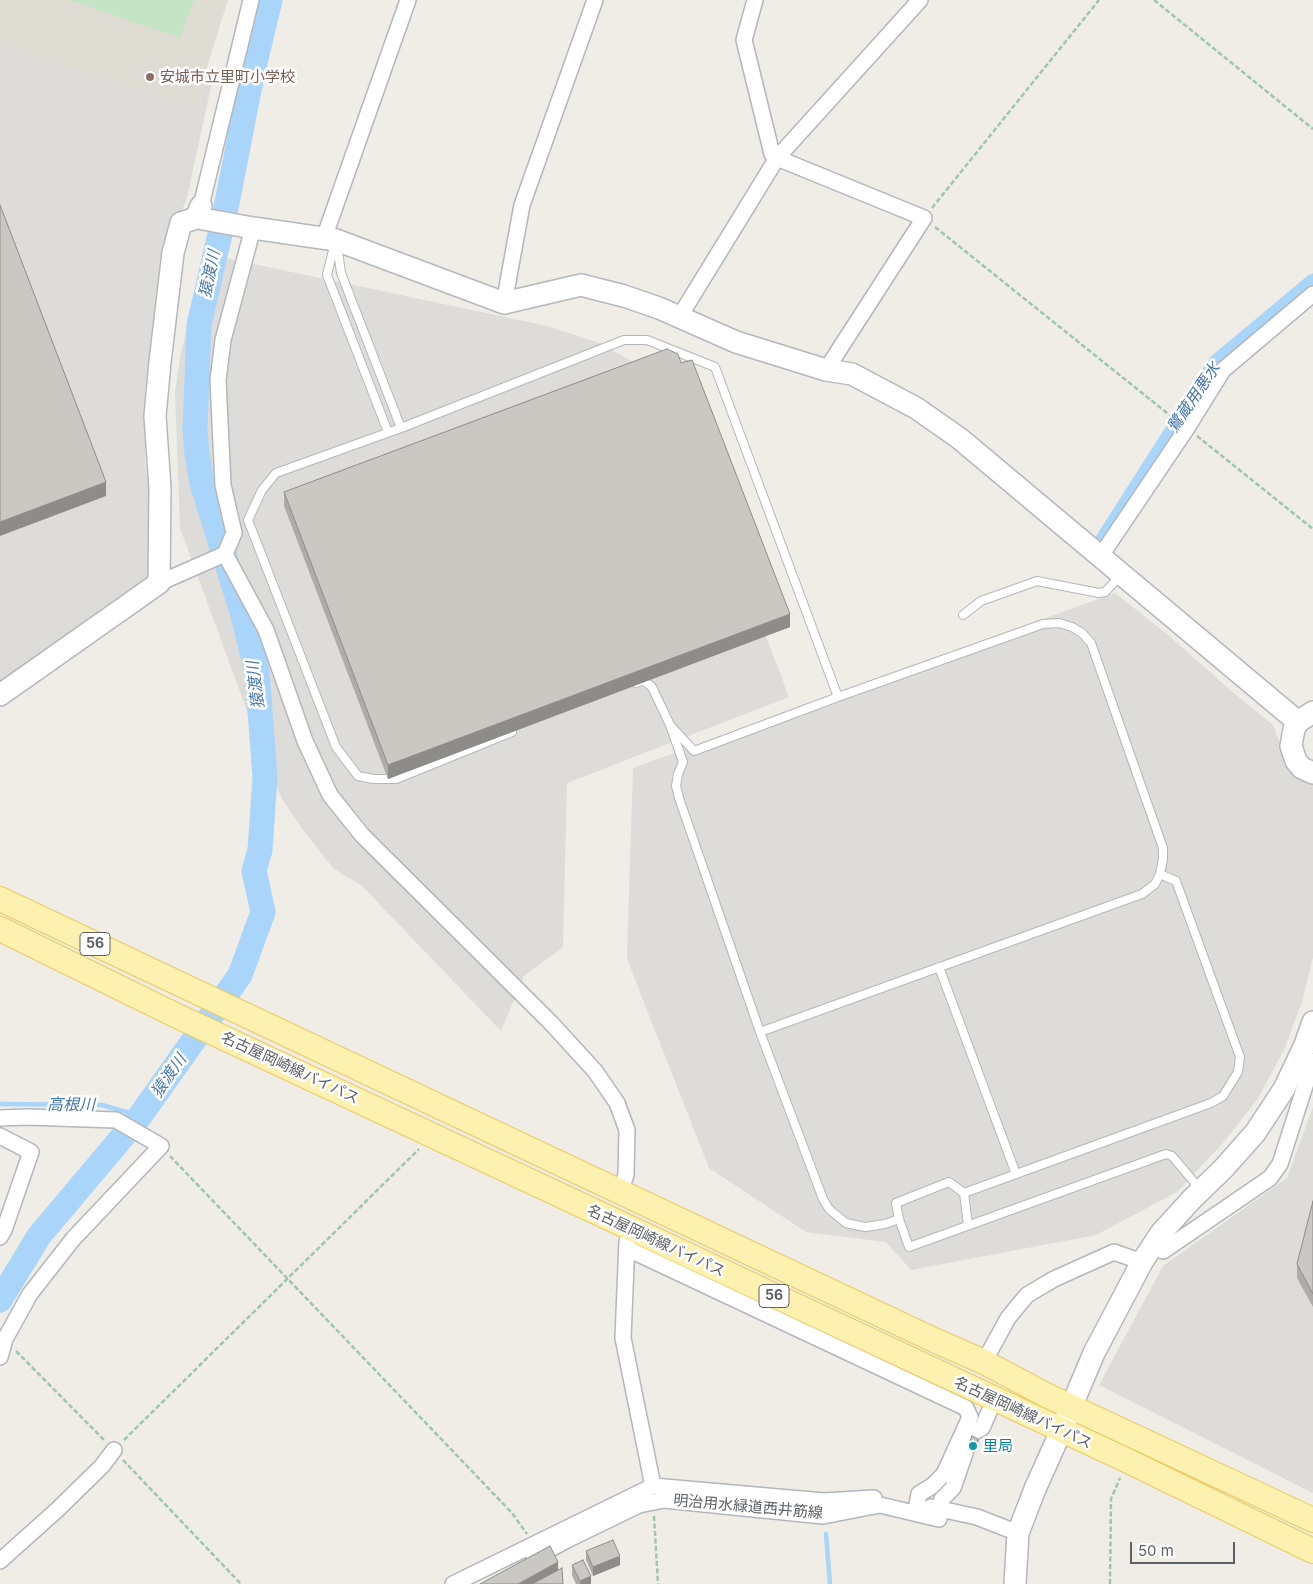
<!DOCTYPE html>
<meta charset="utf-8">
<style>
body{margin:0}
#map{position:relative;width:1313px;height:1584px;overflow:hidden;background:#efede6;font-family:Inter,sans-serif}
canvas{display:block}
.scale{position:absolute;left:1130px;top:1542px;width:105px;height:22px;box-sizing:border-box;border:2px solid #5d6166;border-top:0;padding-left:6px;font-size:15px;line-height:18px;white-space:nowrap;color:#5d6166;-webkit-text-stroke:4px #fff;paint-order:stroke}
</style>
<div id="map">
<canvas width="1313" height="1584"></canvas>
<div class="scale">50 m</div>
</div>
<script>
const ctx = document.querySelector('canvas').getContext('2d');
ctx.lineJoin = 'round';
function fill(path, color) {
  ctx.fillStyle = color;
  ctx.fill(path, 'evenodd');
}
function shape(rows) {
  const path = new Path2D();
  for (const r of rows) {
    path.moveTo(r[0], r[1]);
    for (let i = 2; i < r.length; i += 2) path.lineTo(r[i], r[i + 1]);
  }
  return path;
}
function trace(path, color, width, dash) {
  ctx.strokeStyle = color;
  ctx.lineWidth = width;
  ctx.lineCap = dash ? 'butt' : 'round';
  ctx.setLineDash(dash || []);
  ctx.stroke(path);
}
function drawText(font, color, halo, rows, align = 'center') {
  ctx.font = font + ' Inter,"Noto Sans JP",sans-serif';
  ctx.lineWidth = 5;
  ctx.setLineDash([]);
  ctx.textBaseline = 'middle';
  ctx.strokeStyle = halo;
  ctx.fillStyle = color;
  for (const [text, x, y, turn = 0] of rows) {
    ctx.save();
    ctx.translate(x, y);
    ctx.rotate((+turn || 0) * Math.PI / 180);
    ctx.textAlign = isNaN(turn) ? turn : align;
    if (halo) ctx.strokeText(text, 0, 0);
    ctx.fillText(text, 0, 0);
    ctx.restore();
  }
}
fill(shape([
 [0,0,14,0,214,73,186,202,165,241,145,390,145,463,162,575,159,587,0,681],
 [211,255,543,325,600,343,669,383,789,697,567,783,563,947,524,976,501,1031,362,886,333,868,303,830,282,799,262,752,180,528,175,392,180,358,203,259],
 [1115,593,1167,634,1229,689,1273,725,1291,771,1313,785,1313,957,1302,1002,1284,1050,1257,1100,1223,1143,1177,1192,1096,1235,911,1270,886,1242,806,1232,709,1168,627,959,633,768],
 [1313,1107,1313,1493,1099,1385,1163,1266,1287,1178]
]), '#dedcd8');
fill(shape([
 [0,0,228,0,194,108,0,47]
]), '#dfdcd4');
fill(shape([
 [69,0,194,0,180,38]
]), '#c4e5c5');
trace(shape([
 [0,1104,102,1105,140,1116],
 [826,1534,830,1584]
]), '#aad5fb', 4.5);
trace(shape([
 [1103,539,1216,362,1313,281]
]), '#aad5fb', 15);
trace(shape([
 [0,1300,39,1236,140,1116,240,975,263,912,254,871,260,850,265,777,257,671,242,612,202,483,197,454,195,429,199,325,226,208,252,75,270,0]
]), '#aad5fb', 25);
const lane = shape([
 [335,242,327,275,388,432],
 [337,244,341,273,401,428],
 [963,615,981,601,1037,581,1099,593,1105,592,1121,575],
 [636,683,643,680,652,687,670,725],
 [512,732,396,779,373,779,358,776,336,747,248,520,262,490,276,473,401,428,624,340,647,340,715,367,838,697],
 [939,967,1016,1174],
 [760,1032,1142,894,1155,884,1160,874,1163,859,1163,848,1091,643,1082,633,1072,627,1059,623,1043,624,838,697,694,751,670,725,683,762,678,774,676,786,679,798,760,1032,823,1199,829,1209,846,1223,865,1227,885,1224,899,1219,896,1203,949,1182,964,1193,1211,1103,1223,1096,1238,1072,1240,1057,1176,881,1160,874],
 [964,1193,968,1225],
 [899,1219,909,1247,1166,1154,1172,1156,1200,1189]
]);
const street = shape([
 [755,0,744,40,772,154,777,158,924,218,826,370],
 [201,206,251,0],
 [253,228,223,340,218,380,223,485,234,533,225,554,266,630,305,741,330,795,362,835,551,1023,595,1071,617,1103,627,1130,626,1175,620,1192],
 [324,238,408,0],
 [504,303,522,205,595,0],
 [680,316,777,158,920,0],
 [1100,557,1187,428,1223,370,1313,294],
 [159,583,225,554],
 [0,1118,27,1117,116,1120,161,1146,73,1239,30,1294,5,1339,0,1357],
 [0,1136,31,1152,4,1230,0,1237],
 [627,1241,623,1338,653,1486],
 [628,1249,966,1408,970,1417,944,1474,932,1486,919,1494,917,1504],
 [1163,1251,1270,1178,1280,1164,1313,1061],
 [984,1362,1008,1318,1027,1295,1054,1279,1114,1252,1142,1262],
 [931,1507,977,1517,1018,1533],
 [534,1558,567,1540,639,1505,664,1500,823,1516,880,1505,939,1519,939,1508,942,1499,953,1488,972,1433,982,1428,989,1412],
 [0,1561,57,1510,102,1466,114,1450],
 [453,1584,653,1486,824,1501,874,1498]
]);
const secondary = shape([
 [203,219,253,228,336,240,504,303,581,285,624,296,659,308,736,342,826,370,852,374,916,408,959,438,1298,722],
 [0,695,159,583,160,488,155,416,160,362,173,253,181,223,196,218,201,206],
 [1313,712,1298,722,1294,729,1291,746,1296,761,1302,768,1313,773],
 [1015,1584,1018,1533,1035,1489,1061,1431,1094,1353,1142,1262,1161,1233,1192,1199,1223,1169,1255,1133,1284,1089,1305,1045,1313,1022]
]);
const primary = shape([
 [0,899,936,1341,984,1362,1046,1395,1313,1520],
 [0,929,173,1014,1128,1461,1313,1551]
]);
trace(lane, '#b3b6ba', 10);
trace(street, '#b3b6ba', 18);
trace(secondary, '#b4b8bd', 24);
trace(primary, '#ecc962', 26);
trace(shape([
 [1154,0,1313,129],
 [932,208,1099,0],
 [935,227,1177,421],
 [1197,436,1313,529],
 [170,1156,512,1513,527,1534],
 [16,1351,105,1441],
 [124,1440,419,1149],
 [123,1460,241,1584],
 [654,1516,658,1584],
 [1110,1584,1111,1499,1120,1478]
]), '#9dc6aa', 2.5, [5, 2.5]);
trace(lane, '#fff', 8);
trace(street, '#fff', 15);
trace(secondary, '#fff', 21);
trace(primary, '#fcf1ae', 24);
fill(shape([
 [284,492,790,627,388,779,284,506],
 [1313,1201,1313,1307,1297,1278,1297,1264],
 [969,1443,978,1443,975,1450,969,1448],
 [586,1551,620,1565,593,1576,586,1560],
 [572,1565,591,1584,576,1584,572,1575]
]), '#aeaca8');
fill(shape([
 [106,482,106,496,0,536,0,522],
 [790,614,790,627,388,779,388,765],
 [978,1439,978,1443,975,1450,975,1446],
 [620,1556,620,1565,593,1576,593,1567],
 [558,1562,558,1581,552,1584,518,1584],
 [591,1576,591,1584,580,1584,580,1581]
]), '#8d8c88');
const building = shape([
 [0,205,106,482,0,522,0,205],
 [667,349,678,354,681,363,692,360,790,614,388,765,284,492,667,349],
 [1313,1201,1313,1294,1297,1264,1313,1201],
 [972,1436,978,1439,975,1446,969,1443,972,1436],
 [613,1540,620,1556,593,1567,586,1551,613,1540],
 [550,1546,558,1562,518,1584,480,1584,550,1546],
 [583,1560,591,1576,580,1581,572,1565,583,1560],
 [562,1568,563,1584,532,1584,562,1568]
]);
fill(building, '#cac8c3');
trace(building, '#8d8c88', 1);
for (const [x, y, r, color] of [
 [150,77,5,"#8d6e63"],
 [973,1446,5,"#0f9aa8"]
]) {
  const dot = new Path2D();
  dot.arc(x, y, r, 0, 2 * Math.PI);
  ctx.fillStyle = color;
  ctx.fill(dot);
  trace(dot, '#fff', 2);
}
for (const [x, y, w] of [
 [95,944,30],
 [774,1296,30]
]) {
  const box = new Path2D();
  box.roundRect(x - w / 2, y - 11.5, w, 23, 4);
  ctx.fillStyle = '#fff';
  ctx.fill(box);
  trace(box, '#5d6166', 1);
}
drawText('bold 14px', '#5d6166', null, [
 ["56",95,944],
 ["56",774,1296]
]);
drawText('15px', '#785e54', '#fff', [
 ["安城市立里町小学校",160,77]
], 'left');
drawText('15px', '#5d6166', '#fff', [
 ["名古屋岡崎線バイパス",290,1068,25],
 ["名古屋岡崎線バイパス",656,1241,25],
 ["名古屋岡崎線バイパス",1023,1413,25],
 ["明治用水緑道西井筋線",748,1507,5]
]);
drawText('15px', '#0d838f', '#fff', [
 ["里局",983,1446]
], 'left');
drawText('italic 16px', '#4676ae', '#fff', [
 ["猿渡川",210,274,-78],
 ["鷺蔵用悪水",1194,398,-56],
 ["猿渡川",256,685,-97],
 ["猿渡川",169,1076,-55],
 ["高根川",71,1105]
]);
</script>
